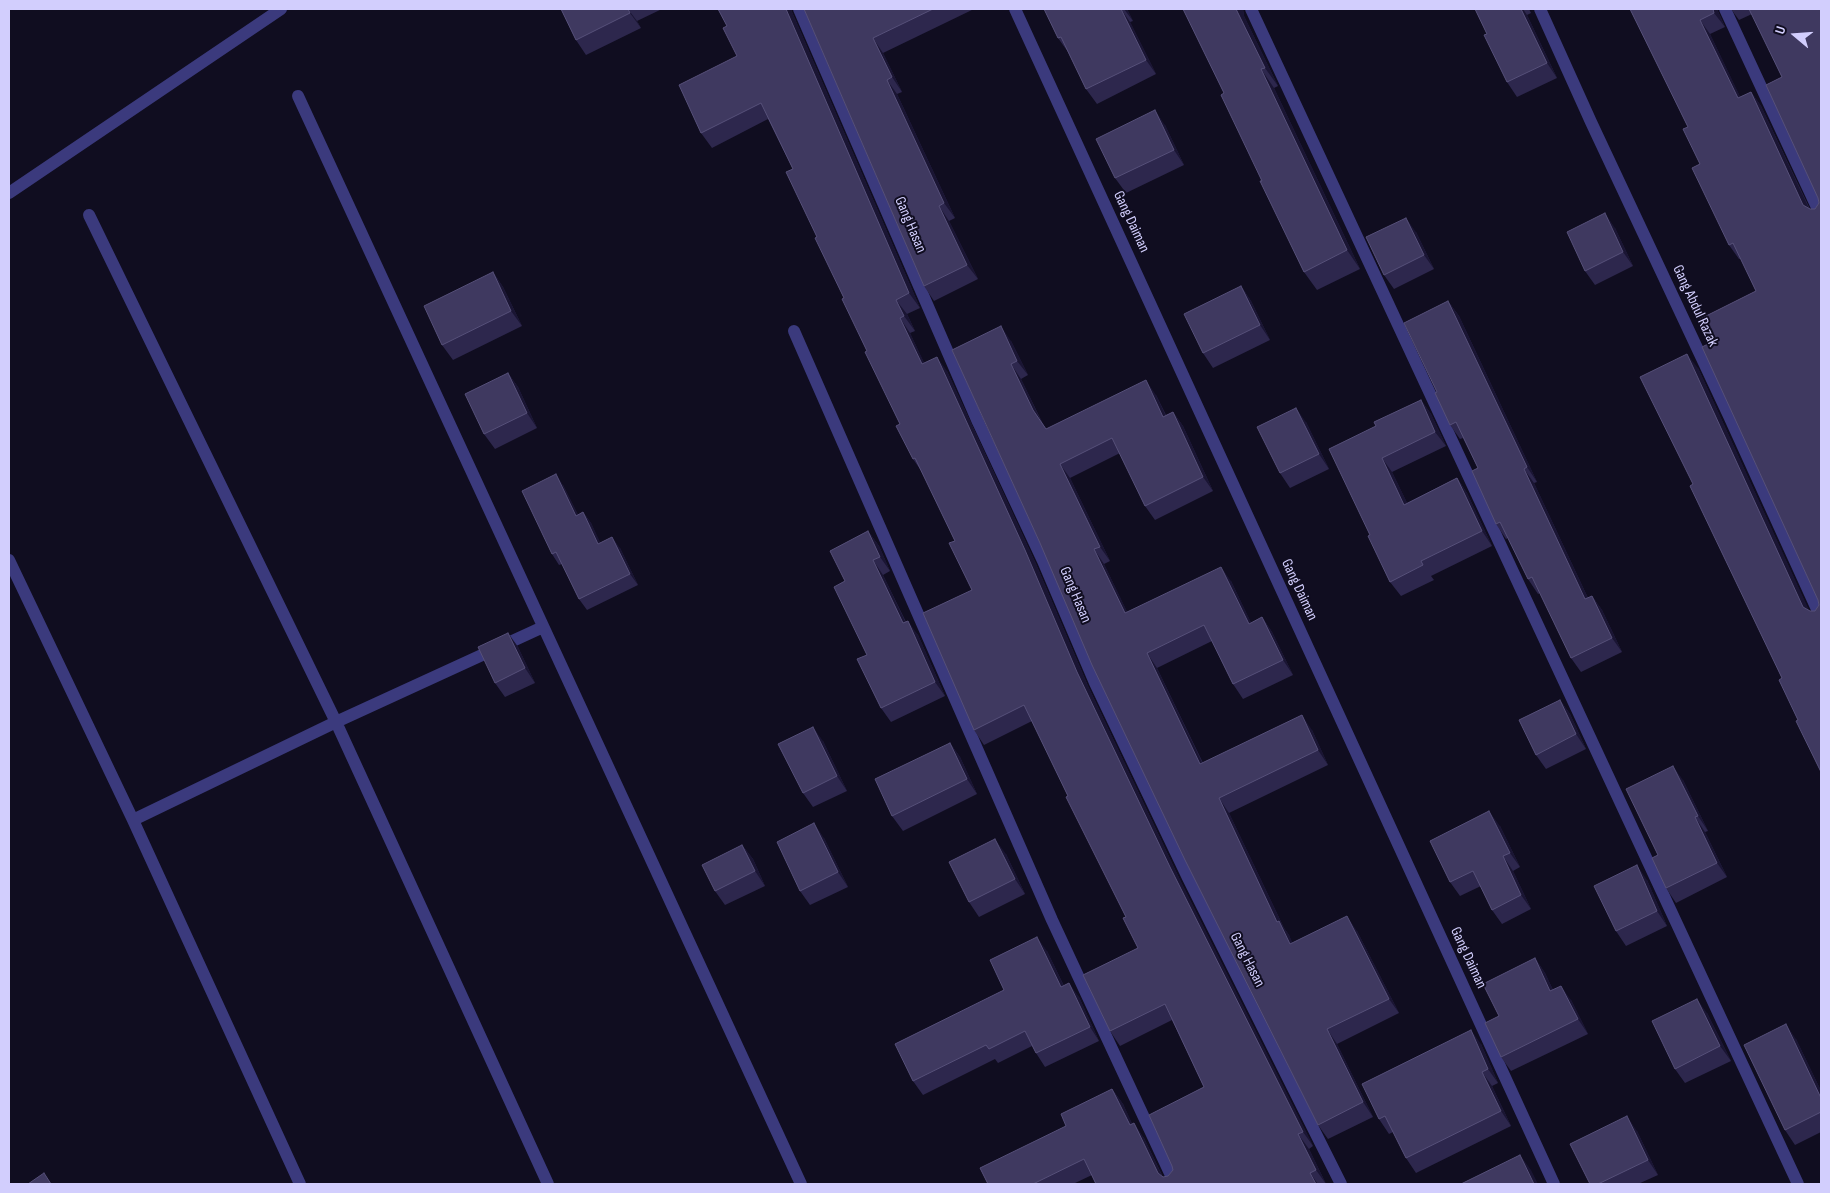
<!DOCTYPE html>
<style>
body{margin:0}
#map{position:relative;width:1830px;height:1193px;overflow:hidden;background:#100d20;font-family:"Sofia Sans Condensed",sans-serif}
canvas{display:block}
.frame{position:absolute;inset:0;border:10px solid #d2cefd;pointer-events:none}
.north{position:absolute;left:1770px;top:10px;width:50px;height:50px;-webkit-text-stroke:4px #100d20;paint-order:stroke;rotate:288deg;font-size:14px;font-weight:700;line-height:20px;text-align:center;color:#d2cefd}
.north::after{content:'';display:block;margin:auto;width:18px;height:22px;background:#d2cefd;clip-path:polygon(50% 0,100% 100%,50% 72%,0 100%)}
</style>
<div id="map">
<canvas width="1830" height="1193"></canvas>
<div class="frame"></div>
<div class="north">U</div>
</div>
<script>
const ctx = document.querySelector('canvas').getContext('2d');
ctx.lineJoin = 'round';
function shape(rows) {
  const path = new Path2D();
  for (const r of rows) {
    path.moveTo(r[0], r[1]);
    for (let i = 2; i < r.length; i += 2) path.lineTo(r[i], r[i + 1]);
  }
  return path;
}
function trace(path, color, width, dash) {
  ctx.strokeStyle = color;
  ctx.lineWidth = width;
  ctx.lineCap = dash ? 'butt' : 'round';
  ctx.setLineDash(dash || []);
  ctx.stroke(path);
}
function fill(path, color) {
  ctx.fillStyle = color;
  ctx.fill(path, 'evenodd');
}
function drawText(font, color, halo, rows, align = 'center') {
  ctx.font = font + ' "Sofia Sans Condensed",sans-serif';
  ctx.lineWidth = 4;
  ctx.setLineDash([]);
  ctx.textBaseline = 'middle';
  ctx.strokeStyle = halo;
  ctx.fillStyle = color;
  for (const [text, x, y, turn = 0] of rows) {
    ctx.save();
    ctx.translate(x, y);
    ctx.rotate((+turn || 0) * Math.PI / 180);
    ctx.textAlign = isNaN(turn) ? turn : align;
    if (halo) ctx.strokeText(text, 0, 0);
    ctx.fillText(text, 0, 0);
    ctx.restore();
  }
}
trace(shape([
 [799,9,978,422,1043,561,1095,683,1188,878,1341,1184],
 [1015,9,1554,1184],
 [1251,9,1798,1184],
 [1540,9,1591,122,1729,416,1821,618],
 [1725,9,1821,216],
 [298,96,801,1184],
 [9,193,281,9],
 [89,215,336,722,548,1184],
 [794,331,1052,920,1175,1184],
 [9,560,133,820,300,1184],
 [133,820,336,722,543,627]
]), '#3b3a7d', 12);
fill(shape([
 [561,9,662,9,637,21,641,28,586,55,576,40],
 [718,9,791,9,792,12,920,308,907,314,915,331,910,333,924,363,947,371,1036,564,1088,686,1181,882,1313,1146,1309,1149,1326,1184,1096,1184,1092,1175,1073,1184,988,1184,1066,1126,1112,1089,1123,1104,1132,1124,1144,1138,1163,1177,1168,1176,1173,1170,1204,1087,1172,1020,1120,1046,1110,1031,1138,948,1126,917,1032,721,984,745,974,730,972,590,955,541,922,472,913,459,900,424,867,351,817,237,793,169,768,119,712,148,701,133,737,56,727,26],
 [804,9,974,9,883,53,902,92,897,94,955,218,949,221,978,279,934,301,924,286],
 [1044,9,1127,9,1133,21,1130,22,1156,74,1097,104,1086,89,1068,52,1058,38],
 [1183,9,1243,9,1244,16,1278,86,1274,88,1360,269,1317,290,1304,272,1262,181,1224,93],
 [1475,9,1529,9,1531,13,1527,15,1557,78,1517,97,1507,82,1487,34],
 [1630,9,1717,9,1725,27,1710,34,1740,97,1751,92,1761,106,1810,209,1815,209,1819,203,1818,198,1782,77,1752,14,1739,20,1731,9,1821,9,1821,772,1798,720,1782,678,1693,484,1698,368,1809,611,1815,611,1819,605,1818,600,1712,342,1756,291,1741,259,1739,259,1729,245,1700,164,1688,127],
 [1165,125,1184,165,1126,193,1115,178],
 [1615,228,1633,266,1595,285,1585,271],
 [1416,232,1434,269,1394,289,1384,275],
 [493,272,503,287,522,326,453,360,442,345],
 [1241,286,1251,301,1270,340,1213,368,1203,353],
 [1448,301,1459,316,1537,482,1534,483,1588,598,1592,596,1602,610,1622,652,1581,672,1571,658,1540,593,1538,594,1528,579,1508,538,1506,539,1496,524,1478,468,1463,438,1460,439,1450,425,1437,392],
 [1011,341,1028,375,1021,379,1043,424,1046,429,1156,395,1166,415,1173,412,1183,426,1213,491,1155,520,1145,506,1120,453,1070,478,1110,561,1104,564,1127,612,1231,581,1251,623,1262,617,1272,632,1293,675,1243,699,1233,684,1212,641,1157,668,1203,763,1312,730,1328,765,1229,813,1284,928,1289,935,1292,943,1357,931,1399,1013,1337,1044,1373,1117,1328,1139,1318,1125,1040,543,952,350],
 [508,373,518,387,537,428,495,449,484,434],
 [1421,400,1431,414,1446,446,1392,472,1407,503,1457,478,1467,493,1492,546,1431,576,1434,580,1401,596,1390,582,1370,535,1376,426],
 [1306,422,1329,469,1290,488,1280,473],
 [563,485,578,515,583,512,591,523,600,543,620,548,638,585,587,610,579,599,562,564,559,565,552,554],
 [868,531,879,546,890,571,883,575,906,622,918,635,945,696,891,722,881,708,867,655,845,581],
 [508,633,518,647,535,683,505,697,495,683],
 [1560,700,1570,714,1586,749,1546,769,1536,755],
 [823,741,847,791,813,807,803,793],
 [950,743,960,757,977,794,903,831,892,816],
 [1683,780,1708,831,1705,832,1727,877,1676,903,1666,888,1658,855],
 [1500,826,1520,867,1513,871,1531,909,1502,924,1492,910,1481,886,1460,896,1450,882],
 [824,838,848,887,810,905,800,891],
 [742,845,753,859,765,886,725,905,715,891],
 [1006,854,1025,894,979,917,969,902],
 [1647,880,1667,926,1626,946,1616,931],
 [1047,951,1064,986,1079,997,1099,1041,1045,1067,1036,1053,1032,1046,998,1063,995,1059,923,1095,913,1081,1004,990],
 [1535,958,1545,973,1553,990,1571,1000,1588,1034,1511,1071,1501,1057,1499,1016],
 [1707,1013,1731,1061,1685,1083,1675,1069],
 [1796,1039,1821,1091,1821,1132,1795,1145,1785,1130],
 [1481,1044,1498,1083,1492,1086,1511,1126,1416,1173,1406,1158,1393,1132,1389,1134,1379,1119],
 [1637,1131,1658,1175,1638,1184,1590,1184]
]), '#2d274d');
fill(shape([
 [628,9,637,21,641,28,630,13],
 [786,9,791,9,792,12,920,308,909,293],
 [1121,9,1130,22,1156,74,1146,60],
 [1124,9,1127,9,1133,21],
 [1236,9,1243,9,1244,16,1278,86,1265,68],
 [1521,9,1523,9,1527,15,1557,78,1547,63],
 [1713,9,1717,9,1725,27,1714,13],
 [1700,20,1710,34,1748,113,1738,98],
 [873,38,883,53,902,92,892,77],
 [1261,69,1274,88,1360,269,1347,250],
 [887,80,897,94,955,218,944,203],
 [1751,92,1761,106,1814,219,1803,205],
 [1155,110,1165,125,1184,165,1174,150],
 [939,206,949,221,978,279,967,265],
 [1605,213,1615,228,1633,266,1623,252],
 [1406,218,1416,232,1434,269,1424,255],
 [493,272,503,287,522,326,511,311],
 [1241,286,1251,301,1270,340,1260,325],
 [896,300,907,314,915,331,904,316],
 [1448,301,1459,316,1537,482,1527,467],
 [900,318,910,333,932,379,922,364],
 [1001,326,1011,341,1028,375,1017,361],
 [1687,354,1698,368,1814,621,1803,607],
 [937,357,947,371,1036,564,1088,686,1181,882,1313,1146,1303,1132,1170,867,1077,672],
 [1011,364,1021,379,1043,425,1033,410],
 [508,373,518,387,537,428,527,413],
 [1146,380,1156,395,1173,431,1163,417],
 [1421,400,1431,414,1446,446,1435,432],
 [1296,408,1306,422,1329,469,1319,454],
 [1173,412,1183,426,1213,491,1203,477],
 [1382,458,1392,472,1415,519,1404,505],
 [1060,464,1070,478,1110,561,1100,547],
 [1524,469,1534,483,1595,613,1585,599],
 [556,474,563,485,584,527,576,516],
 [1457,478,1467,493,1492,546,1482,531],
 [583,512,591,523,606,554,598,544],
 [868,531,879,546,890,571,880,557],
 [612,537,620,548,638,585,630,574],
 [1094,549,1104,564,1135,628,1125,613],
 [873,560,883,575,913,638,903,623],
 [1221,567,1231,581,1259,639,1249,624],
 [1592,596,1602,610,1622,652,1612,638],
 [1262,617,1272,632,1293,675,1283,660],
 [908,621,918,635,945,696,935,682],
 [508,633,518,647,535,683,525,668],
 [1147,653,1157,668,1210,779,1200,764],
 [1560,700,1570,714,1586,749,1576,734],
 [1302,715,1312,730,1328,765,1318,750],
 [813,727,823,741,847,791,837,776],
 [950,743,960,757,977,794,967,779],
 [1673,766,1683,780,1708,831,1698,816],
 [1219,798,1229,813,1284,928,1289,935,1300,959,1290,944,1277,922],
 [1489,811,1500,826,1520,867,1510,853],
 [1695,817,1705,832,1727,877,1717,863],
 [814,823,824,838,848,887,838,872],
 [995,839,1006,854,1025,894,1015,879],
 [742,845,753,859,765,886,755,871],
 [1503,856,1513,871,1531,909,1521,895],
 [1637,865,1647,880,1667,926,1657,911],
 [1347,916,1357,931,1399,1013,1389,999],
 [1037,937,1047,951,1071,1001,1061,987],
 [1535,958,1545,973,1560,1005,1550,991],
 [1069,983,1079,997,1099,1041,1090,1027],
 [1561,986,1571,1000,1588,1034,1578,1019],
 [1697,999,1707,1013,1731,1061,1720,1046],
 [1786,1024,1796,1039,1821,1091,1821,1098],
 [1327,1029,1337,1044,1373,1117,1363,1102],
 [1471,1030,1481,1044,1498,1083,1488,1069],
 [1482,1072,1492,1086,1511,1126,1501,1111],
 [1112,1089,1123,1104,1140,1140,1130,1125],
 [1627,1116,1637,1131,1658,1175,1648,1160],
 [1134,1123,1144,1138,1166,1184,1158,1173],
 [1298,1134,1309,1149,1326,1184,1316,1170],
 [1520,1155,1531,1170,1538,1184,1534,1184],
 [1310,1173,1318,1184,1316,1184]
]), '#1a1533');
const building = shape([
 [561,9,628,9,630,13,576,40,561,9],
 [718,9,786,9,909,293,896,300,904,316,900,318,922,364,937,357,1025,550,1077,672,1170,867,1303,1132,1298,1134,1316,1170,1310,1173,1316,1184,1096,1184,1084,1159,1033,1184,988,1184,980,1168,1066,1126,1061,1114,1112,1089,1130,1125,1134,1123,1158,1173,1163,1177,1168,1176,1173,1170,1172,1166,1149,1115,1204,1087,1165,1004,1110,1031,1083,975,1138,948,1123,918,1126,917,1066,797,1068,796,1024,705,974,730,923,613,972,590,949,543,955,541,915,458,913,459,896,426,900,424,865,352,867,351,842,299,844,298,815,238,817,237,786,172,793,169,761,103,701,133,679,85,737,56,723,28,727,26,718,9],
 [804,9,933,9,873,38,892,77,887,80,944,203,939,206,967,265,924,286,804,9],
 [1044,9,1121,9,1146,60,1086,89,1061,37,1058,38,1044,9],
 [1183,9,1236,9,1265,68,1261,69,1347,250,1304,272,1260,181,1262,181,1221,95,1224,93,1183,9],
 [1475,9,1521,9,1547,63,1507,82,1484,35,1487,34,1475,9],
 [1630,9,1713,9,1714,13,1700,20,1738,98,1751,92,1803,205,1810,209,1815,209,1819,203,1818,198,1766,85,1782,77,1749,9,1821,9,1821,772,1796,721,1798,720,1779,680,1782,678,1690,486,1693,484,1640,377,1687,354,1803,607,1810,611,1815,611,1819,605,1818,600,1702,347,1712,342,1700,319,1756,291,1733,243,1729,245,1692,168,1700,164,1683,129,1688,127,1630,9],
 [1155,110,1174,150,1115,178,1096,139,1155,110],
 [1605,213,1623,252,1585,271,1567,232,1605,213],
 [1406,218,1424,255,1384,275,1366,237,1406,218],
 [493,272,511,311,442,345,424,306,493,272],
 [1241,286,1260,325,1203,353,1184,314,1241,286],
 [1448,301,1527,467,1524,469,1585,599,1592,596,1612,638,1571,658,1532,577,1528,579,1500,522,1496,524,1472,471,1478,468,1456,422,1450,425,1435,393,1437,392,1404,323,1448,301],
 [1001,326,1017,361,1011,364,1033,410,1046,429,1146,380,1163,417,1173,412,1203,477,1145,506,1112,438,1060,464,1100,547,1094,549,1125,613,1221,567,1249,624,1262,617,1283,660,1233,684,1204,625,1147,653,1200,764,1302,715,1318,750,1219,798,1277,922,1279,921,1290,944,1347,916,1389,999,1327,1029,1363,1102,1318,1125,1185,860,1092,665,1040,543,952,350,1001,326],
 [508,373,527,413,484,434,465,394,508,373],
 [1421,400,1435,432,1382,458,1404,505,1457,478,1482,531,1421,561,1423,565,1390,582,1368,536,1370,535,1329,449,1376,426,1374,422,1421,400],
 [1296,408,1319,454,1280,473,1257,427,1296,408],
 [556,474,576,516,583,512,598,544,612,537,630,574,579,599,556,552,552,554,522,491,556,474],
 [868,531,880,557,873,560,903,623,908,621,935,682,881,708,857,659,867,655,834,587,845,581,830,551,868,531],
 [508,633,525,668,495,683,478,647,508,633],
 [1560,700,1576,734,1536,755,1519,720,1560,700],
 [813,727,837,776,803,793,778,744,813,727],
 [950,743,967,779,892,816,875,779,950,743],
 [1673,766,1698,816,1695,817,1717,863,1666,888,1652,858,1658,855,1626,789,1673,766],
 [1489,811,1510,853,1503,856,1521,895,1492,910,1473,871,1450,882,1430,841,1489,811],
 [814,823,838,872,800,891,777,842,814,823],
 [995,839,1015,879,969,902,949,862,995,839],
 [742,845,755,871,715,891,702,865,742,845],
 [1637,865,1657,911,1616,931,1594,886,1637,865],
 [1037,937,1061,987,1069,983,1090,1027,1036,1053,1025,1031,989,1049,986,1045,913,1081,895,1044,1004,990,990,960,1037,937],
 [1535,958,1550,991,1561,986,1578,1019,1501,1057,1485,1023,1499,1016,1483,984,1535,958],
 [1697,999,1720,1046,1675,1069,1652,1021,1697,999],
 [1786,1024,1821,1098,1821,1112,1785,1130,1744,1045,1786,1024],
 [1471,1030,1488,1069,1482,1072,1501,1111,1406,1158,1385,1116,1379,1119,1362,1084,1471,1030],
 [1627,1116,1648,1160,1598,1184,1590,1184,1570,1144,1627,1116],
 [1520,1155,1534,1184,1461,1184,1520,1155],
 [44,1173,51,1184,28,1184,44,1173]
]);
fill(building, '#3f3960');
trace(building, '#565079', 1);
drawText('15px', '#d2cefd', '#100d20', [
 ["Gang Daiman",1131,222,65],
 ["Gang Hasan",910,225,67],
 ["Gang Abdul Razak",1695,306,65],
 ["Gang Daiman",1299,590,65],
 ["Gang Hasan",1075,595,67],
 ["Gang Daiman",1468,958,65],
 ["Gang Hasan",1247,960,63]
]);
</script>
